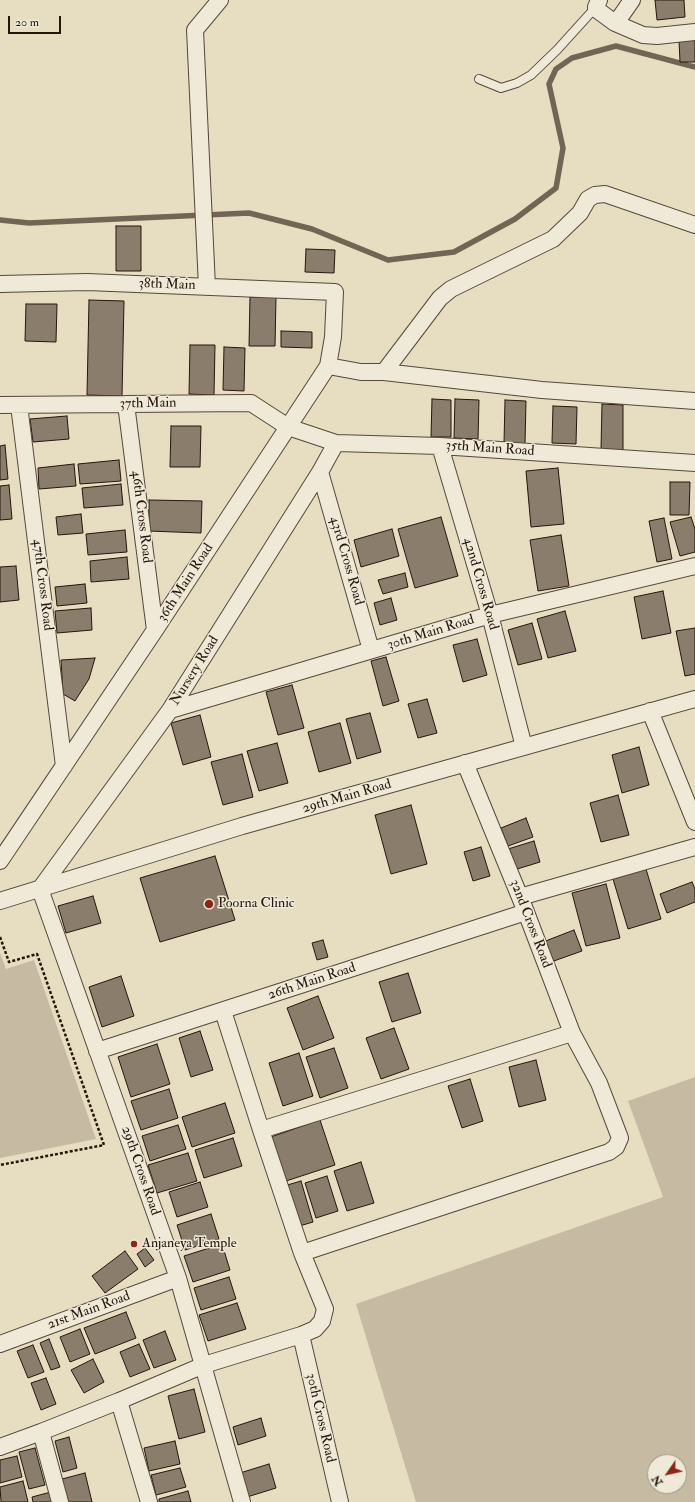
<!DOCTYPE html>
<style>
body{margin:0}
#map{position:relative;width:695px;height:1502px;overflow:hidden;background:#e7ddc1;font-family:"IM FELL Double Pica",serif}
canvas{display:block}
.north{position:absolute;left:647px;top:1454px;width:40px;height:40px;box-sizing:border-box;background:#efe9d7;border:1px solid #9e9586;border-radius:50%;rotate:236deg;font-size:11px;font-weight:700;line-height:16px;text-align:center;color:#25160d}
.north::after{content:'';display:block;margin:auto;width:14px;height:18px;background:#8f2418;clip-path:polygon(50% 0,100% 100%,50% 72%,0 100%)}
.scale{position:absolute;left:8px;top:16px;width:53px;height:18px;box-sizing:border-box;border:2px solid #25160d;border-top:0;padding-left:5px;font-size:12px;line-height:14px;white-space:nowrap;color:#25160d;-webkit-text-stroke:3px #efe9d7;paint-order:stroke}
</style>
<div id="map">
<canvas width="695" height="1502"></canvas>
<div class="north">N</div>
<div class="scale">20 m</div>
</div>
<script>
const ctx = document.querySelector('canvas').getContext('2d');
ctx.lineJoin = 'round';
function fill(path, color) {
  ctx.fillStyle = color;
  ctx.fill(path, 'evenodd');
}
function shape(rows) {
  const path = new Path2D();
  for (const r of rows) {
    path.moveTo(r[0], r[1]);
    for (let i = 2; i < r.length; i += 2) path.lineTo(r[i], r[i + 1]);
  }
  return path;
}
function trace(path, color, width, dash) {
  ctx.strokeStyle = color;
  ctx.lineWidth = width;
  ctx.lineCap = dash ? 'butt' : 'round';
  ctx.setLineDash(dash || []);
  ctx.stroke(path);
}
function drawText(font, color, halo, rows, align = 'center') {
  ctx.font = font + ' "IM FELL Double Pica",serif';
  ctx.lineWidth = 3;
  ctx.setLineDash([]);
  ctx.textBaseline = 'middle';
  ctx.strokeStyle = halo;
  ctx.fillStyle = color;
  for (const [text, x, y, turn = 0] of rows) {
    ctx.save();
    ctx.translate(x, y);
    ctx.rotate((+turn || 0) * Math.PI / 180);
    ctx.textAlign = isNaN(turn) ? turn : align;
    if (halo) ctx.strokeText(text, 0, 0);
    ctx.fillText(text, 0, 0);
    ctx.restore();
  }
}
fill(shape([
 [0,953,6,969,34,960,96,1139,0,1158],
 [695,1077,695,1502,416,1502,356,1304,663,1197,628,1101],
 [655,1462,679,1462,679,1486,655,1486]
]), '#c6bba2');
trace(shape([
 [0,220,29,223,249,213,312,229,388,260,454,252,515,219,556,188,563,148,549,84,556,69,572,58,616,46,695,67]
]), '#726554', 5.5);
const building = shape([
 [655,0,684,0,685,17,657,20,655,0],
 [695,39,695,62,680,62,679,40,695,39],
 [116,226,141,226,141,271,116,271,116,226],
 [306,249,335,250,334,273,305,272,306,249],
 [250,297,276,297,275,346,249,346,250,297],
 [89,300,124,301,122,396,87,395,89,300],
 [26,304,57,304,56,342,25,341,26,304],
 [281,331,312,332,312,348,281,347,281,331],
 [190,345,215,345,214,395,189,394,190,345],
 [224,347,245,348,244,391,223,390,224,347],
 [432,399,451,400,451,437,431,437,432,399],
 [455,399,479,400,478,439,454,438,455,399],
 [505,400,526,401,525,444,504,443,505,400],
 [602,404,623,405,623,450,601,449,602,404],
 [553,406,577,407,576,444,552,443,553,406],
 [67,416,69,439,33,442,30,419,67,416],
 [171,426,201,426,200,467,170,467,171,426],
 [5,445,8,479,0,480,0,446,5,445],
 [119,460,121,481,80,484,78,464,119,460],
 [74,464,76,486,39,489,38,468,74,464],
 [558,468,564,524,531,527,526,471,558,468],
 [670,482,690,482,689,515,670,515,670,482],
 [121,484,123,505,84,508,82,488,121,484],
 [9,485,12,519,0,520,0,486,9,485],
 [149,500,202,501,201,533,149,531,149,500],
 [81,514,83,533,58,535,56,517,81,514],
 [441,517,458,576,415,588,398,529,441,517],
 [691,517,695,529,695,552,680,556,670,522,691,517],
 [664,518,672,559,657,562,649,521,664,518],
 [392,529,399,556,361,567,354,540,392,529],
 [125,530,127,552,88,555,86,534,125,530],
 [561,535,569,586,538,591,530,540,561,535],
 [127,557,129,579,91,582,90,561,127,557],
 [16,566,19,600,0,602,0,567,16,566],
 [405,573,408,587,383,594,378,580,405,573],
 [85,584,87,603,57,606,55,587,85,584],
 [663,591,671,633,642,639,634,597,663,591],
 [391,598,397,620,380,625,374,603,391,598],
 [91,608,92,630,57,633,55,611,91,608],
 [565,611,576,651,548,658,537,619,565,611],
 [532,623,542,659,518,665,508,630,532,623],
 [695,628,695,674,685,676,676,631,695,628],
 [477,639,487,675,463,682,453,645,477,639],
 [386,657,399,701,383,706,371,661,386,657],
 [95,658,89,679,75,701,63,694,61,660,95,658],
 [292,685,304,728,278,735,266,692,292,685],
 [427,699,437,733,418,738,408,704,427,699],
 [370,713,381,752,357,759,346,719,370,713],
 [200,715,211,757,183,765,171,723,200,715],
 [340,723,351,763,319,772,308,732,340,723],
 [277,743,288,783,259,791,247,751,277,743],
 [639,747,649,785,622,793,612,755,639,747],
 [242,754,253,797,223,805,211,762,242,754],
 [618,795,629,835,601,842,590,803,618,795],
 [411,805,427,864,391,874,375,815,411,805],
 [526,818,533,837,508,846,501,828,526,818],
 [534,841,540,862,514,870,508,849,534,841],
 [481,847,490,876,473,881,464,852,481,847],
 [215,856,235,920,160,942,140,878,215,856],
 [646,869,661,919,628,929,613,879,646,869],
 [692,882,695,889,695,902,667,913,660,894,692,882],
 [606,884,620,938,586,946,572,893,606,884],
 [93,896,101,923,66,933,58,906,93,896],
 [574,930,582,951,551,962,543,942,574,930],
 [323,940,328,957,317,960,312,943,323,940],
 [408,973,421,1013,392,1022,379,982,408,973],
 [121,976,134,1016,102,1027,89,987,121,976],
 [318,996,334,1038,303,1050,287,1008,318,996],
 [394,1028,409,1069,381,1079,366,1038,394,1028],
 [200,1031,213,1070,191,1077,179,1038,200,1031],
 [157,1044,170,1084,131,1097,118,1057,157,1044],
 [334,1048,348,1088,320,1098,306,1057,334,1048],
 [299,1053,313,1096,283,1106,269,1063,299,1053],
 [536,1060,546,1100,519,1107,509,1067,536,1060],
 [470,1079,483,1121,462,1128,448,1086,470,1079],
 [169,1089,178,1118,141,1130,131,1101,169,1089],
 [225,1103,235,1133,192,1147,182,1117,225,1103],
 [320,1120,335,1165,280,1183,265,1139,320,1120],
 [178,1125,186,1149,150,1161,142,1136,178,1125],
 [233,1138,242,1166,204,1178,195,1150,233,1138],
 [188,1153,197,1181,157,1193,148,1165,188,1153],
 [361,1162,374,1203,347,1211,334,1171,361,1162],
 [327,1176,338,1211,316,1218,305,1183,327,1176],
 [301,1181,313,1222,296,1227,284,1186,301,1181],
 [200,1182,208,1207,177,1217,169,1192,200,1182],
 [211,1214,219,1239,185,1250,177,1225,211,1214],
 [222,1244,230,1270,193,1282,184,1256,222,1244],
 [145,1248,154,1260,145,1267,137,1254,145,1248],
 [125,1251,138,1269,105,1293,92,1276,125,1251],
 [229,1277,236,1299,201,1310,194,1288,229,1277],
 [237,1303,246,1329,208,1341,199,1315,237,1303],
 [126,1312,136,1338,95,1354,84,1328,126,1312],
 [80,1329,90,1354,70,1362,60,1337,80,1329],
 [165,1331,176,1360,154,1368,143,1340,165,1331],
 [49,1339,60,1367,51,1370,40,1343,49,1339],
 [139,1344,150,1369,130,1377,120,1352,139,1344],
 [33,1345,44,1372,28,1378,17,1351,33,1345],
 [93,1359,104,1382,84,1393,71,1370,93,1359],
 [46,1378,56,1404,41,1410,31,1383,46,1378],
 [194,1389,205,1432,179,1439,168,1396,194,1389],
 [261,1418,266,1436,238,1445,233,1427,261,1418],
 [69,1437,77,1468,63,1472,55,1441,69,1437],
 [175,1441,180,1464,149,1471,144,1448,175,1441],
 [35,1448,45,1485,29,1489,19,1452,35,1448],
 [17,1456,22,1477,0,1483,0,1460,17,1456],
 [269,1464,276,1488,247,1497,240,1473,269,1464],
 [180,1468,186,1487,156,1495,151,1475,180,1468],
 [85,1473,92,1502,67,1502,62,1479,85,1473],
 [23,1481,28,1502,1,1502,0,1487,23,1481],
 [188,1491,191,1502,159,1502,159,1499,188,1491],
 [51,1492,53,1502,33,1502,32,1497,51,1492]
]);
fill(building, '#8a7d6b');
trace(building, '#25160d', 1);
const lane = shape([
 [479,79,501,88,517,83,531,75,557,50,595,8]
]);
const street = shape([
 [599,0,596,7,596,9,615,23,643,35,657,36,695,32],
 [616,23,632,0],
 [0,284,87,282,335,292,333,337,328,366,155,630,0,861],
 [207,287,195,30,220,0],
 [328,366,361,372,384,372,440,298,451,289,553,239,580,213,588,199,595,195,605,194,695,225],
 [384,372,542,390,695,401],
 [126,404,155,630],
 [0,405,251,403,288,427,336,443,440,446,695,463],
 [19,405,64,766],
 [440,446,490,615,524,747],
 [320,472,371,650],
 [170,710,490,615,695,566],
 [650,711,695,822],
 [520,897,695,847],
 [0,901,242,826,695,699],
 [97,1051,526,912],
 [261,1130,572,1033],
 [302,1253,609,1152,616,1147,620,1138,599,1083,572,1033,526,912,465,763],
 [301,1335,340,1502],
 [0,1344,178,1278],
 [119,1401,149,1502],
 [41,1432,60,1502],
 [0,1447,41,1432,119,1401,204,1365,301,1335,315,1329,322,1321,325,1309,302,1253,261,1130,223,1011],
 [242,1502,178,1278,40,889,170,710,320,472,336,443]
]);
trace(lane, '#56483a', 10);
trace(street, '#56483a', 18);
trace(shape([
 [0,937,9,962,37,954,104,1145,0,1165]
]), '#25160d', 2.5, [3, 2]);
trace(lane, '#efe9d7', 8);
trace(street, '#efe9d7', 16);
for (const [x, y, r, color] of [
 [209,904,5,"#8f2418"],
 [134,1244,4,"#8f2418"]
]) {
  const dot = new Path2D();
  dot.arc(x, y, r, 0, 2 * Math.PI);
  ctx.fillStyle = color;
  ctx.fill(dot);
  trace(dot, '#efe9d7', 1.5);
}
drawText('14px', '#25160d', '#efe9d7', [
 ["38th Main",167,285,2],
 ["37th Main",148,404,-1],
 ["35th Main Road",490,449,4],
 ["46th Cross Road",141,517,83],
 ["43rd Cross Road",346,561,74],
 ["36th Main Road",186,583,-57],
 ["42nd Cross Road",480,584,74],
 ["47th Cross Road",42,585,83],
 ["30th Main Road",431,633,-17],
 ["Nursery Road",195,671,-58],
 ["29th Main Road",347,797,-16],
 ["32nd Cross Road",530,924,69],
 ["26th Main Road",312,982,-18],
 ["29th Cross Road",140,1171,71],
 ["21st Main Road",89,1311,-20],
 ["30th Cross Road",320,1418,77]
]);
drawText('14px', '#25160d', '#efe9d7', [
 ["Poorna Clinic",218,904],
 ["Anjaneya Temple",142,1244]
], 'left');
</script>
